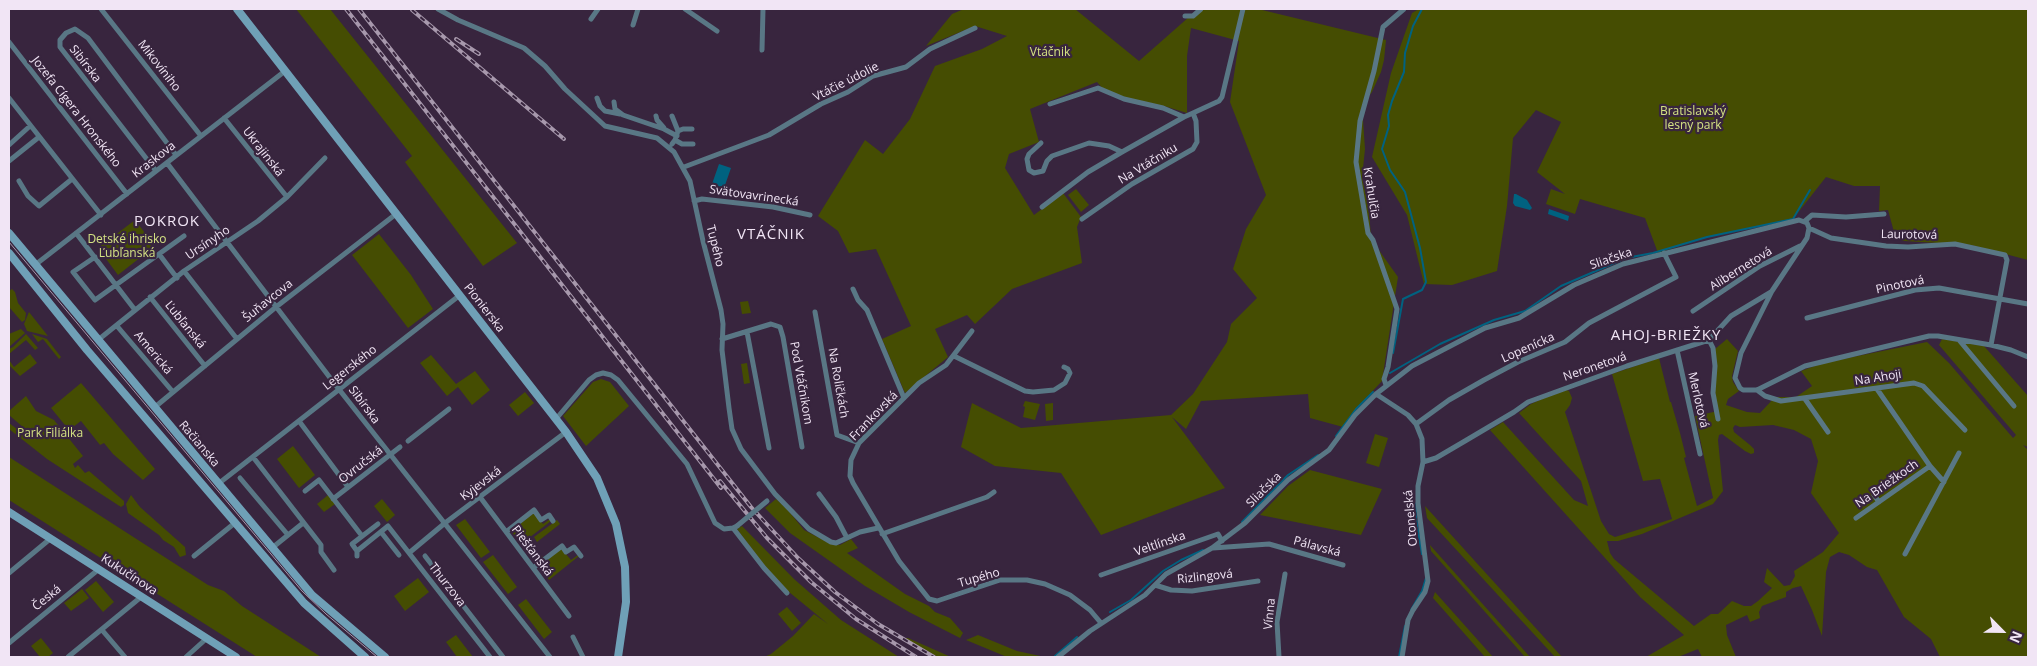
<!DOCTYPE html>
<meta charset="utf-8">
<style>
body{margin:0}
#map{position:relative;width:2037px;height:666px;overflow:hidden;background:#38253e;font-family:"Open Sans",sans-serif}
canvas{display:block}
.frame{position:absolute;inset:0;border:10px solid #f1e5f5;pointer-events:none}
.north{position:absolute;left:1977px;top:606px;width:50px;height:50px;-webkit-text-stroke:4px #38253e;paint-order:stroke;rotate:113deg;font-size:14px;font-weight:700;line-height:20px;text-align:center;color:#f1e5f5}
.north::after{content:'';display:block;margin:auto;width:18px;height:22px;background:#f1e5f5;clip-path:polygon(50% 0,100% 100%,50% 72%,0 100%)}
</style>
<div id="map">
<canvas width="2037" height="666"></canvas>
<div class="frame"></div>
<div class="north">N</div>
</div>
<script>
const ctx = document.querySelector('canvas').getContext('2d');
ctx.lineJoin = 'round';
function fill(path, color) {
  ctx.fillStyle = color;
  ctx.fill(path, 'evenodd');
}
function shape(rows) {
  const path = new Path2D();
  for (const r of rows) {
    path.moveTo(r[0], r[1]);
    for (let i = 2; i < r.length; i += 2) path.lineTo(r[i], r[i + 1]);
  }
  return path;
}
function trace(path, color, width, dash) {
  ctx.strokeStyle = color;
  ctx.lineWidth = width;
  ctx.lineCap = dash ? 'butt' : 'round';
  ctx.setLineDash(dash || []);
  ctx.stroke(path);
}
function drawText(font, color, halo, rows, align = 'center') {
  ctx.font = font + ' "Open Sans",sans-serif';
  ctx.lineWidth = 4.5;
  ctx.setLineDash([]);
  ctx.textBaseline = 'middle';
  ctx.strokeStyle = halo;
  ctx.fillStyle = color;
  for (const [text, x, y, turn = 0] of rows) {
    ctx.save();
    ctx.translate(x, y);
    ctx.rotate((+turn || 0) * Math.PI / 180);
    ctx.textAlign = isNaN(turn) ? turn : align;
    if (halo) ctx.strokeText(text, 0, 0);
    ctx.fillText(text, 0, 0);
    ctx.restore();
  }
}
fill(shape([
 [296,9,330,9,517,243,483,266,405,162,412,156],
 [964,9,1075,9,1139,61,1198,9,1258,9,1386,40,1384,60,1381,72,1372,92,1362,105,1365,149,1362,178,1369,209,1371,239,1398,277,1382,381,1355,410,1343,427,1310,418,1308,394,1201,401,1186,429,1172,417,1225,488,1101,535,1061,473,995,466,961,447,972,403,1021,428,1171,415,1193,394,1227,342,1231,324,1257,298,1233,269,1246,229,1266,195,1230,102,1239,41,1191,28,1187,56,1187,113,1164,106,1134,100,1105,91,1097,82,1030,109,1039,142,1009,154,1005,168,1034,215,1063,193,1081,217,1077,227,1082,263,1012,289,975,324,967,315,935,329,948,357,905,393,882,339,911,326,876,249,849,253,838,231,818,216,865,140,883,154,910,119,935,66,982,49,1007,36,975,26,926,46,952,14],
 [1419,9,2028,9,2028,260,1971,245,1904,241,1894,238,1894,232,1888,210,1879,211,1880,186,1854,186,1826,177,1793,219,1707,237,1658,253,1645,218,1580,199,1575,214,1546,204,1551,189,1565,194,1537,172,1561,122,1536,110,1513,138,1507,206,1497,271,1452,285,1424,284,1407,215,1372,157,1391,73,1412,13],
 [1076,189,1089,205,1081,212,1068,195],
 [135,220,155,246,118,275,98,248],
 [379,234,411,275,433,309,408,328,352,255],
 [12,289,15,292,18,303,26,313,25,320,22,322,9,307,9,291],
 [748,301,751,313,742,314,740,302],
 [29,312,48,336,27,331,24,324],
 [21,329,25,333,9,347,9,334],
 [26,334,38,348,35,350,26,340,9,354,9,349,13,347],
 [32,334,47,339,61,357,59,359,43,339,38,342],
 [1727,339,1738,351,1732,376,1733,382,1739,391,1728,399,1726,405,1747,412,1760,413,1775,397,1796,397,1812,386,1801,371,1823,363,1927,342,1949,363,2013,438,2016,435,1939,345,1942,339,1984,346,2028,396,2028,447,2023,445,2028,450,2028,657,1940,657,1931,639,1904,617,1877,570,1867,567,1849,555,1839,552,1830,557,1826,572,1822,636,1812,610,1801,586,1793,588,1786,592,1786,597,1762,606,1759,612,1760,618,1750,622,1747,615,1726,625,1727,635,1736,657,1702,657,1698,649,1678,657,1646,657,1684,635,1640,597,1490,430,1503,422,1574,500,1588,506,1581,481,1519,413,1531,404,1564,389,1569,391,1572,398,1570,405,1565,412,1601,521,1609,534,1615,537,1672,519,1660,479,1643,481,1612,374,1659,358,1670,402,1671,402,1680,433,1686,457,1684,458,1697,506,1713,498,1695,416,1718,411,1715,392,1715,349],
 [1735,425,1740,427,1773,425,1794,430,1811,439,1818,461,1811,493,1839,533,1823,552,1794,571,1795,576,1790,585,1784,586,1767,568,1764,582,1772,588,1758,601,1751,606,1744,606,1732,601,1718,614,1711,614,1694,626,1614,559,1610,553,1607,541,1618,541,1642,534,1713,504,1723,491,1718,440,1719,435,1722,434,1745,451,1751,454,1754,453,1754,449,1750,445,1734,432,1733,428],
 [30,354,37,363,20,376,9,365,9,360,14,367],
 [431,355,456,384,475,371,490,390,472,405,458,387,447,396,420,363],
 [747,363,750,383,744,384,741,364],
 [601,379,610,382,629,406,586,446,563,416,593,382],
 [81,383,155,469,143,480,113,454,104,443,100,445,81,421,69,430,51,408],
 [525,392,534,403,518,416,509,405],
 [26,396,36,411,54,420,83,456,73,464,75,468,78,465,85,473,89,471,124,501,124,505,121,507,47,459,9,429,9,423,21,432,24,428,9,415,9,411],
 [1025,401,1040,404,1035,420,1023,417,1025,407,1023,406],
 [1053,403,1053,420,1046,421,1045,404],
 [1375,434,1388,438,1379,467,1366,463],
 [293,446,315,475,299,488,277,459],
 [9,457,208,585,224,591,242,606,321,657,257,657,9,500],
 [1310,470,1382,489,1361,535,1260,515,1288,486],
 [131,495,140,507,185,547,186,555,180,557,174,547,163,540,159,535,128,513,126,504],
 [328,495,335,504,324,512,317,504],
 [382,499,395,515,387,522,374,506],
 [776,499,787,509,804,530,831,544,840,545,851,539,858,548,847,553,905,594,929,606,935,612,950,618,963,633,960,638,909,612,865,586,790,533,765,508],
 [1425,506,1562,657,1555,657,1427,518],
 [534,513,543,524,550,519,551,521,521,544,511,531],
 [465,519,490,552,481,558,456,525],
 [557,520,560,524,537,542,534,537],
 [742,526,794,579,841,620,899,657,764,657,771,654,793,636,814,614,828,624,789,592,767,569,737,529],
 [531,539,535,544,528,549,536,559,541,555,544,559,537,565,523,546],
 [1430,545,1530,657,1525,657,1431,551],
 [561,548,571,560,578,555,579,556,549,580,538,566],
 [493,555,517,587,508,594,483,562],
 [418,578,429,592,405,611,394,596],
 [96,581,114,602,103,612,85,590],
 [82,589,89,598,71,611,64,603],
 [1435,592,1493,657,1485,657,1433,598],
 [526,599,552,632,544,639,518,605],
 [787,607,801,623,792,631,778,614],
 [456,635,473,657,457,657,446,642],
 [978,635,1017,651,1045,657,1007,657,966,640],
 [41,638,53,653,48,657,40,657,31,646],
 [904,638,908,638,951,657,938,657]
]), '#454d02');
fill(shape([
 [719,164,731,168,724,188,712,184],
 [1514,194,1516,194,1527,200,1532,208,1530,210,1515,206,1513,203],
 [1549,209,1569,216,1568,221,1548,214]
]), '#006280');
trace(shape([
 [1393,353,1403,299,1422,290,1426,282,1420,248,1405,192,1390,170,1382,149,1389,126,1388,115,1392,101,1404,72,1405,53,1413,26,1422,9],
 [1390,373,1440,344,1494,320,1525,311,1561,286,1626,258,1653,253,1707,237,1793,219,1810,190],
 [1336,436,1356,409,1373,392],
 [1416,504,1416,518,1422,554],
 [1242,522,1288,475,1318,455],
 [1411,610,1422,591,1426,578],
 [1110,612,1131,600,1163,571,1181,560,1203,550],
 [1055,656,1077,637],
 [1399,657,1405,626]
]), '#006280', 2);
trace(shape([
 [101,9,201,136],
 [438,9,458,20,524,48,545,66,565,89,605,126,657,138,674,152,690,181,703,241,721,310,723,324,722,350,729,408,732,429,741,449,775,494,809,529,831,542,836,543,860,532,878,528],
 [685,9,717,31],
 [1185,16,1193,16,1201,9],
 [591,19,598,9],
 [633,25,638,9],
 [9,42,127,194],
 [762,50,763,9],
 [9,98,101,215],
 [597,98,600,106,605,111,620,114],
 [614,102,615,109,623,115,664,129,677,136],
 [1193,113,1219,101,1222,97,1243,9],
 [656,116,657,120,664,128],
 [224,118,287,197],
 [678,131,683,129,692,129],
 [675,140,682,144,693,144],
 [1041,143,1029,154,1027,159,1029,170,1034,173,1043,171,1047,161,1052,156,1089,143,1109,146,1122,152,1184,117,1163,108,1124,99,1098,88,1050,104],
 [672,144,675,140,678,131,672,116],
 [9,145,30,126],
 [9,161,39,137],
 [167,163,334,383,550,657],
 [684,167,769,135,821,104,848,92,873,76,906,67,930,49,975,28],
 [156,171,60,47,60,40,66,33,75,29,88,38,176,155],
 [19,181,28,196,39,206,72,179],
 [694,201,702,199,773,207,810,215],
 [1042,207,1088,172,1122,152],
 [1082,219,1132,184,1193,149,1197,142,1196,121,1193,113,1184,117],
 [1805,221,1812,215,1846,217,1884,214],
 [1809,228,1831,238,1886,246,1908,247,1955,244,2005,255,2007,260,1991,345],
 [76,233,135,310],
 [159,254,177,278],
 [95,257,73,272,95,300,184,236],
 [35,265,285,71],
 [184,271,237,339],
 [853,289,858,300,867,310,904,398],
 [150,297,205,366],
 [1693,311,1760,266,1800,246],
 [815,312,837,435,859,443],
 [1807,318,1915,290,1939,288,2028,304],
 [117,326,173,392],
 [972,331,946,365,919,383,859,443,851,460,850,476,853,483,899,561,929,599,937,601,1000,580,1027,580,1045,584,1070,595,1090,610,1101,623],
 [747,332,769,448],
 [722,339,771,324,780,327,783,337,802,447],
 [98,340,184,271,258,221,287,197,325,158],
 [1709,340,1713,348,1715,366,1713,393,1718,419],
 [1959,340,2014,406],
 [1677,350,1700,454],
 [954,356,1025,391,1033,392,1054,390,1065,383,1070,373,1068,369,1064,367],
 [1386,385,1384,379,1388,367,1397,309,1373,240,1368,233,1356,162,1360,121,1374,71,1383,27,1404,9],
 [1877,389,1930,466,1944,482],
 [1757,390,1765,396,1781,401,1914,383,1923,386,1965,430],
 [1376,394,1408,415,1416,424,1422,439,1423,462,1418,486,1418,503,1428,581,1425,592,1413,610,1408,620,1402,657],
 [1805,399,1828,432],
 [155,407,276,307,396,214],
 [556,419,589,380,596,375,603,373,611,375,618,380,687,464,715,523,724,529,733,528,737,526],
 [299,421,348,487],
 [1416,424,1449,400,1484,380,1518,362,1565,342,1589,323,1676,277,1664,253],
 [408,441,449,409],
 [253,457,321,545,321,552,334,570],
 [1423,462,1436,458,1465,441,1514,412,1528,402,1627,366,1709,340,1731,316,1771,292],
 [240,478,288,535],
 [218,484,460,295],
 [305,491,319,480,362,536],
 [819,494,836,517,847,538],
 [1874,495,1879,502],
 [480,497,569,616],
 [333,499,400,447],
 [1856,518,1930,466],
 [733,528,764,568,787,593],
 [381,532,399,555],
 [506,532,534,510,541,520,549,515,553,521],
 [882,534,987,497,994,492],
 [272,548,303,523],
 [1213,548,1269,544,1343,565],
 [357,551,352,544,378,524],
 [409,553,445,523,566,432],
 [1905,554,1959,453],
 [194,556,236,522],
 [357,556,357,551,388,526,490,657],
 [425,556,503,657],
 [533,568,562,546,566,552,574,547,581,556],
 [9,573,50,539],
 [1101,575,1218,534,1222,541],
 [1155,585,1171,590,1192,591,1258,581],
 [102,630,125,657],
 [573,637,583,657],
 [9,643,99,569],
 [68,657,141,597],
 [186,657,206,639],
 [1058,657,1090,631,1145,595,1166,574,1212,548,1245,523,1288,480,1329,450,1355,415,1376,394,1412,366,1485,328,1519,318,1574,285,1623,264,1799,220,1807,223,1809,228,1807,238,1772,291,1741,353,1735,378,1740,388,1743,390,1757,390,1805,366,1929,336,1938,336,1991,345,2011,350,2028,357],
 [1279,657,1277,622,1285,574]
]), '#597785', 5);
trace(shape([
 [237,9,566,432,597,478,616,524,625,567,626,602,618,657],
 [9,233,312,595,385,657],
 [9,253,87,350,304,603,365,657],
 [9,512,236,657]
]), '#6fa0b7', 8);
trace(shape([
 [9,242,302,591,326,614,377,657]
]), '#a798ac', 1);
const rail = shape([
 [346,9,721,488],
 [359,9,751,507,798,558,835,592,878,624,934,657],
 [412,10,564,139],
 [456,39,479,54],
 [720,481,767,538,811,582,856,619,916,657]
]);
trace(rail, '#a798ac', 4);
trace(rail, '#38253e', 2, [5.5]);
trace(shape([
 [737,526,767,501]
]), '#597785', 5);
drawText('12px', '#d4e283', '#38253e', [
 ["Vtáčnik",1050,53],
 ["Bratislavský",1693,112],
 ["lesný park",1693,126],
 ["Detské ihrisko",127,240],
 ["Ľubľanská",127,254],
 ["Park Filiálka",50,434]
]);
drawText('12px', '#f1e5f5', '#38253e', [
 ["Sibírska",85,64,52],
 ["Mikovíniho",159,66,52],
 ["Vtáčie údolie",846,82,-27],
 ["Jozefa Cígera Hronského",76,112,52],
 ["Ukrajinská",263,152,52],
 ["Kraskova",154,160,-38],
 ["Na Vtáčniku",1148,164,-31],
 ["Krahulčia",1371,193,81],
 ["Svätovavrinecká",754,196,8],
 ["Laurotová",1909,235,1],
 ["Ursínyho",208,243,-34],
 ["Tupého",715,246,76],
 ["Sliačska",1611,259,-19],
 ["Alibernetová",1741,269,-32],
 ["Pinotová",1900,285,-12],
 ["Šuňavcova",268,301,-39],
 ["Pionierska",484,308,52],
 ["Ľubľanská",185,325,51],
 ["Lopenícka",1528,348,-24],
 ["Americká",153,353,50],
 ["Neronetová",1595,367,-19],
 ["Legerského",350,368,-38],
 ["Na Ahoji",1878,378,-9],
 ["Pod Vtáčnikom",801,383,80],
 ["Na Roličkách",838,383,80],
 ["Merlotová",1698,400,77],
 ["Sibírska",364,405,53],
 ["Frankovská",874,416,-46],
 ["Račianska",199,444,50],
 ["Ovručská",361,465,-38],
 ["Kyjevská",481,484,-37],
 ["Na Briežkoch",1887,484,-35],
 ["Sliačska",1264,490,-45],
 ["Otonelská",1411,518,-95],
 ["Veltlínska",1160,544,-19],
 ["Pálavská",1317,547,15],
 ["Piešťanská",532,551,53],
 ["Kukučínova",129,575,33],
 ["Rizlingová",1205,577,-6],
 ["Tupého",979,578,-16],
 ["Thurzova",447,585,52],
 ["Česká",47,598,-39],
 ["Vínna",1270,614,-84]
]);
ctx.letterSpacing = '1px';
drawText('15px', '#f1e5f5', '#38253e', [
 ["POKROK",167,222],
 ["VTÁČNIK",771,235],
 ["AHOJ-BRIEŽKY",1666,336]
]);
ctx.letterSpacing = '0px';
</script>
